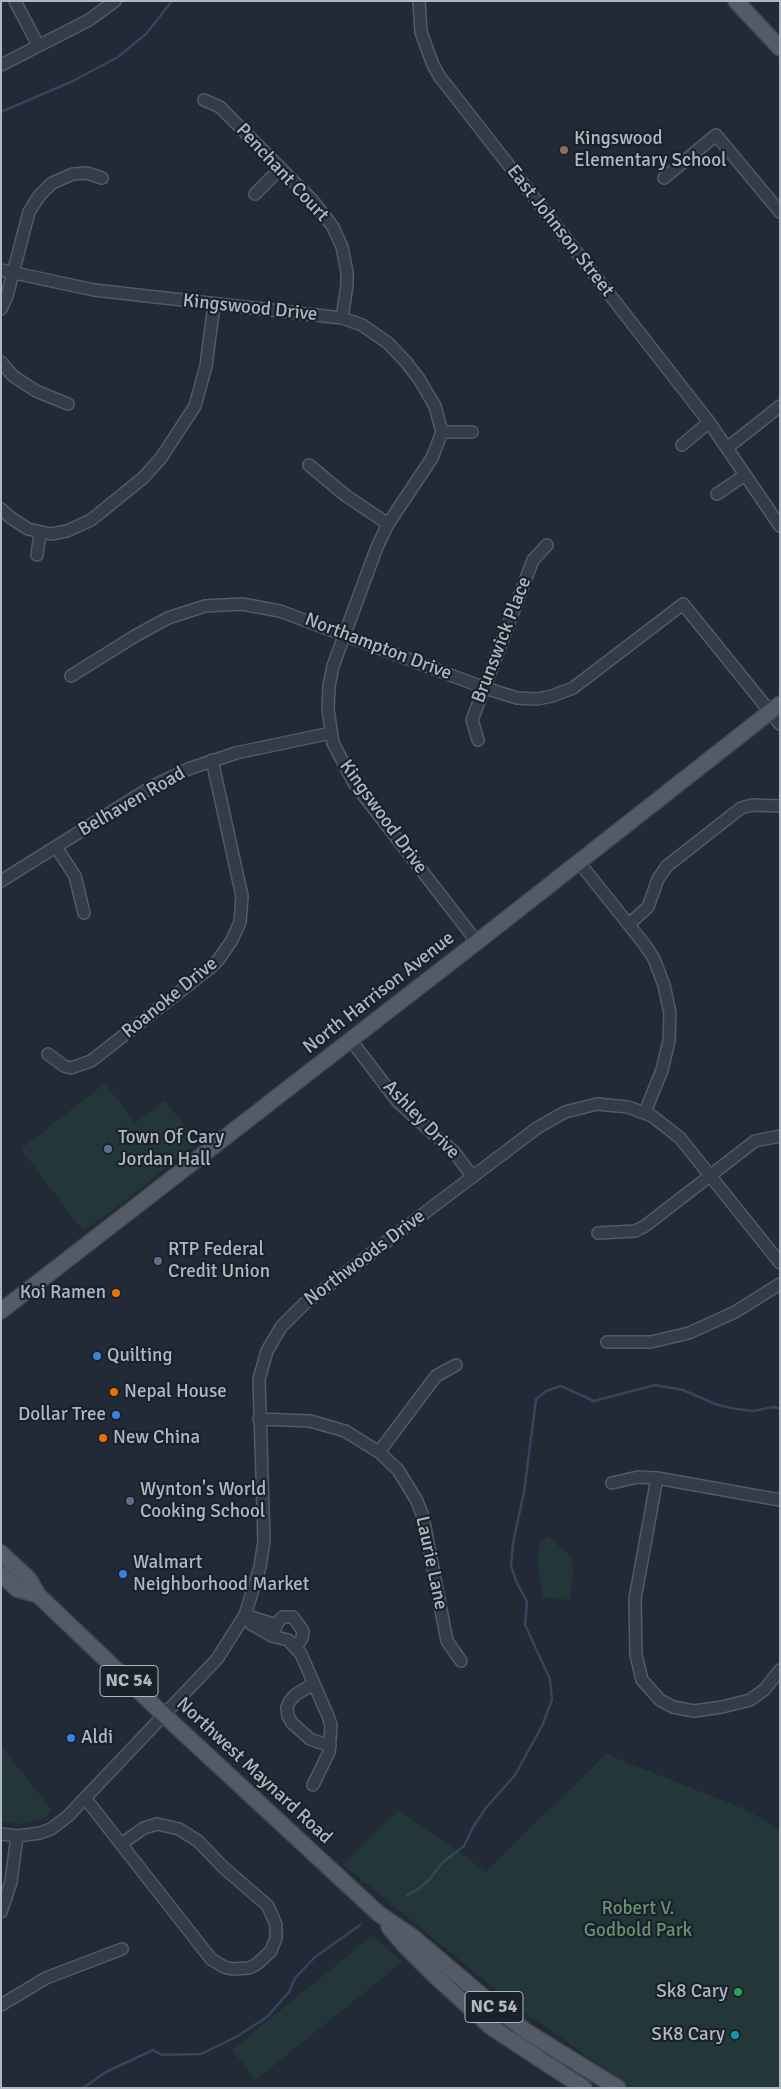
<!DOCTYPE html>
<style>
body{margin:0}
#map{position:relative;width:781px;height:2089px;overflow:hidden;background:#212a36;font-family:Signika,sans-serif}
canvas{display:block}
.frame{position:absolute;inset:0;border:2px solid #afb7c3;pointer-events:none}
</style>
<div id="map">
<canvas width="781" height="2089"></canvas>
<div class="frame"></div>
</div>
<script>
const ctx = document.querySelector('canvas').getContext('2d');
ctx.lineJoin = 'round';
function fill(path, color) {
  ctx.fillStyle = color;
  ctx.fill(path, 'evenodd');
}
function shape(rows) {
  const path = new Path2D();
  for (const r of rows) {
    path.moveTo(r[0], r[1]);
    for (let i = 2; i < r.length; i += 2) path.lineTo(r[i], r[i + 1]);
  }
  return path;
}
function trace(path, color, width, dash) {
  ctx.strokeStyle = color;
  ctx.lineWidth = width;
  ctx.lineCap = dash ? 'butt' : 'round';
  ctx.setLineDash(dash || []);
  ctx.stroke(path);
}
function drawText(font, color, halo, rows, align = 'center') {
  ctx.font = font + ' Signika,sans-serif';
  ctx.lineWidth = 4.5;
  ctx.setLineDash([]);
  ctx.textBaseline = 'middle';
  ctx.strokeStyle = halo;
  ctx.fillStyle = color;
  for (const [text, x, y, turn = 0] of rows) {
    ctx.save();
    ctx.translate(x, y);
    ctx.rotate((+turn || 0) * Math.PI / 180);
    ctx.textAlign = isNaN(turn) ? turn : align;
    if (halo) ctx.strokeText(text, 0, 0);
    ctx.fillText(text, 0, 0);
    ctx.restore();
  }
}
fill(shape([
 [105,1083,135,1123,165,1100,197,1143,116,1208,83,1231,21,1149],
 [547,1536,572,1557,573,1571,570,1600,543,1597,539,1571,538,1552,540,1542],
 [1,1746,51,1809,48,1815,41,1819,19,1824,1,1821],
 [606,1754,747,1810,780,1831,780,2088,634,2088,629,2086,513,2004,344,1865,399,1810,486,1871],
 [373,1935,402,1962,256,2080,232,2050]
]), '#243738');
trace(shape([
 [1,112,73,81,118,57,146,34,172,1],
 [407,1895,417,1890,429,1880,443,1862,464,1846,472,1829,485,1809,515,1775,542,1726,552,1700,550,1679,525,1625,527,1602,516,1581,511,1565,513,1543,524,1492,536,1399,546,1391,561,1386,594,1401,655,1385,683,1390,715,1404,730,1408,753,1411,774,1407,780,1409],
 [83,2088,106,2072,153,2050,162,2055,201,2054,236,2037,267,2017,289,1992,295,1978,315,1957,360,1925]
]), '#36455d', 2.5);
const minor = shape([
 [15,1,38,45],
 [419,1,421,32,433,65,440,77,709,422,780,526],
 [1,65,89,20,115,1],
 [204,100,220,107,313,201,333,227,342,247,347,272,347,285,342,318],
 [664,178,716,135,780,212],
 [255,194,281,168],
 [1,270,94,290,342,318,362,325,388,343,406,362,419,379,435,406,442,432,432,458,388,524,377,547,333,666,329,686,328,709,333,743,354,783,477,942],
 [1,309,7,296,29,212,39,196,52,183,73,174,87,173,102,178],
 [1,362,13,376,36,391,68,404],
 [442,432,472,432],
 [682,445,709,422],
 [727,448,780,406],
 [309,465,345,495,388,524],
 [717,494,745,475],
 [1,509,11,518,28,529,51,534,67,531,91,520,143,478,161,458,195,406,206,366,214,305],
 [37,555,40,533],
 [71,676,135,636,168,618,205,606,242,604,280,611,485,688,517,698,537,699,552,696,573,688,683,604,780,724],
 [478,740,472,720,533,560,547,545],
 [56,847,75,876,84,913],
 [578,861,645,945,654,959,664,985,670,1013,669,1041,662,1070,645,1112],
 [1,881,153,786,188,769,236,753,331,733],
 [629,924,648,907,658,879,667,866,741,808,752,805,780,806],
 [350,1039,398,1102,454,1152,473,1177],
 [48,1054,64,1066,71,1068,91,1061,210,968,219,959,232,940,240,922,242,896,212,760],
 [598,1233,635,1231,645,1226,755,1141,780,1136],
 [607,1342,651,1342,689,1333,735,1312,780,1284],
 [259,1419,310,1421,345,1431,379,1452,398,1470,417,1501,423,1517,447,1641,461,1661],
 [379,1452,436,1376,456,1365],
 [657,1478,635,1599,636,1655,642,1680,660,1700,673,1707,694,1711,722,1707,750,1700,764,1690,780,1670],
 [612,1483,638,1477,657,1478,780,1500],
 [245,1615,251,1624,272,1636,288,1640,301,1654,328,1716,331,1725,329,1752,313,1785],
 [245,1615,276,1625],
 [272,1636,278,1622,283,1617,293,1617,303,1631,302,1638,296,1648],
 [313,1684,295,1695,289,1702,287,1708,288,1716,292,1723,310,1739,330,1746],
 [86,1799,121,1844],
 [157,1824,179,1829,198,1841,223,1867,268,1906,276,1925,276,1938,271,1951,257,1964,249,1968,232,1969,224,1967,211,1959,121,1844,144,1828,157,1824],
 [1,1834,17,1836,40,1833,51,1829,68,1816,217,1659,245,1615,260,1567,264,1541,259,1379,267,1351,281,1327,304,1304,537,1128,565,1112,597,1104,628,1107,652,1116,680,1138,780,1263],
 [1,1912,11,1882,17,1836],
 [1,2005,46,1978,122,1949]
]);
const major = shape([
 [736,1,780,48],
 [1,1311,477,942,780,704],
 [1,1553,29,1579,38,1595,164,1715,379,1914,413,1937,506,2016,527,2032,618,2088],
 [1,1574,17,1589,38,1595],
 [389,1927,404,1945,432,1973,491,2027,584,2088]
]);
trace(minor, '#525a64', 14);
trace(major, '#3e4550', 18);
trace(minor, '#353c47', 11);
trace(major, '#535b67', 15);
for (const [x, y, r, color] of [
 [564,150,5,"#8d6e63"],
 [108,1149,5,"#5c6f8a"],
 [158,1261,5,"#5c6f8a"],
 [116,1293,5,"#e8710a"],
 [97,1356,5,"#3f7fe0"],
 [114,1392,5,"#e8710a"],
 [116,1415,5,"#3f7fe0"],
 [103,1438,5,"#e8710a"],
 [130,1501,5,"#5c6f8a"],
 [123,1574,5,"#3f7fe0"],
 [71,1738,5,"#3f7fe0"],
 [738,1992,5,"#2e9e5b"],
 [735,2035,5,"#0f9aa8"]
]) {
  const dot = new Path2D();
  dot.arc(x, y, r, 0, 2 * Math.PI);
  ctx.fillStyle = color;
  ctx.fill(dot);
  trace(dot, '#1a212b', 2);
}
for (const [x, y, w] of [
 [129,1681,58],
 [494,2007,58]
]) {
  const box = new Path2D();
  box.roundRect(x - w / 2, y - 15.5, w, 31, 4);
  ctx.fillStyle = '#1a212b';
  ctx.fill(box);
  trace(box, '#afb7c3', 1);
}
drawText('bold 18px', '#afb7c3', null, [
 ["NC 54",129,1681],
 ["NC 54",494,2007]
]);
drawText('19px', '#afb7c3', '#1a212b', [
 ["Kingswood",574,139],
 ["Elementary School",574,161],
 ["Town Of Cary",118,1138],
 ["Jordan Hall",118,1160],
 ["RTP Federal",168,1250],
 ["Credit Union",168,1272],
 ["Koi Ramen",106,1293,"right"],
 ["Quilting",107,1356],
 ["Nepal House",124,1392],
 ["Dollar Tree",106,1415,"right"],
 ["New China",113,1438],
 ["Wynton's World",140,1490],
 ["Cooking School",140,1512],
 ["Walmart",133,1563],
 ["Neighborhood Market",133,1585],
 ["Aldi",81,1738],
 ["Sk8 Cary",728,1992,"right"],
 ["SK8 Cary",725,2035,"right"]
], 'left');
drawText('19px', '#afb7c3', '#1a212b', [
 ["Penchant Court",282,173,47],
 ["East Johnson Street",560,231,52],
 ["Kingswood Drive",250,308,6],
 ["Brunswick Place",502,640,-69],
 ["Northampton Drive",378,647,21],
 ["Belhaven Road",132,802,-30],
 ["Kingswood Drive",383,817,54],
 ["North Harrison Avenue",379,993,-38],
 ["Roanoke Drive",170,998,-39],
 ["Ashley Drive",421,1120,46],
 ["Northwoods Drive",365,1258,-37],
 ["Laurie Lane",431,1563,78],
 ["Northwest Maynard Road",254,1771,43]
]);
drawText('19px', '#689272', '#1a212b', [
 ["Robert V.",638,1909],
 ["Godbold Park",638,1931]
]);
</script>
